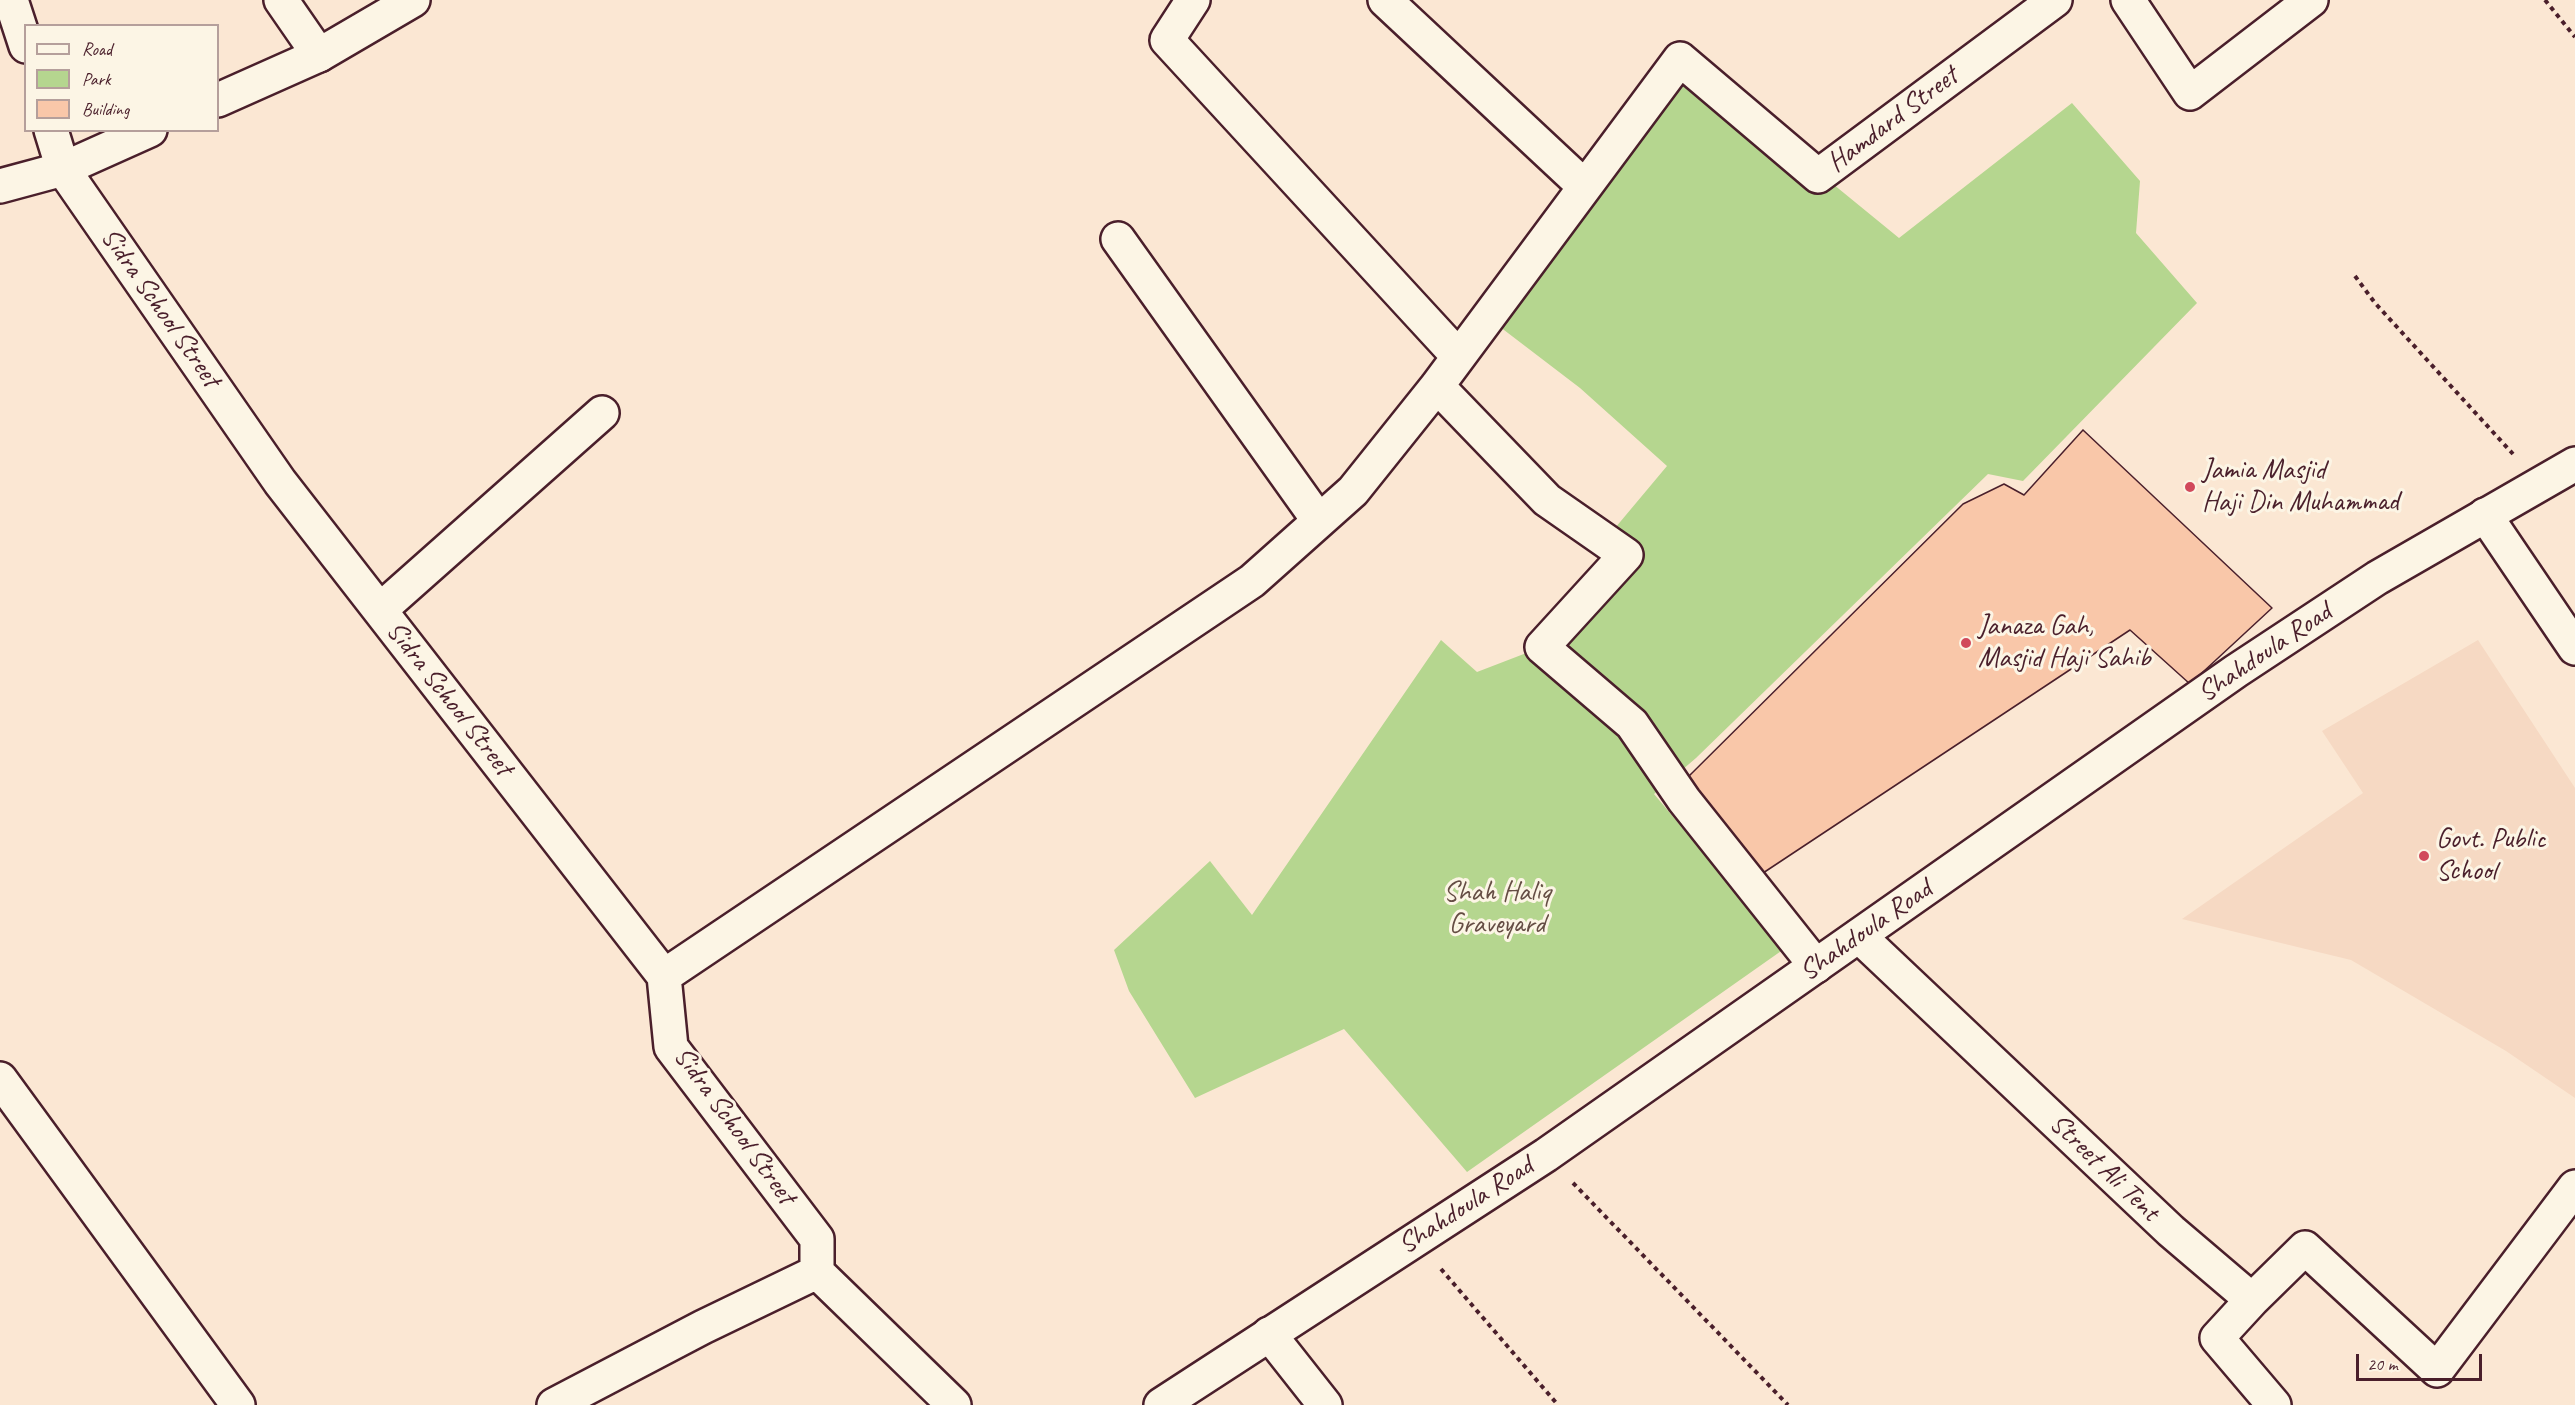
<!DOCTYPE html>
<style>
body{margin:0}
#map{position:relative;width:2575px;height:1405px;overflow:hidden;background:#fbe7d3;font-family:Caveat,sans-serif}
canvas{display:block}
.legend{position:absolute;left:24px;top:24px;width:195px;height:108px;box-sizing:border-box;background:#fcf5e5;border:2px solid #b59f9b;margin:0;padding:8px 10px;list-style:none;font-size:18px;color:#4a1f2b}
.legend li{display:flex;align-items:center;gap:12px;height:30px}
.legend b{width:30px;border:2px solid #b59f9b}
.scale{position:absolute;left:2356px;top:1354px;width:126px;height:27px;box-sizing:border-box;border:3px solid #4a1f2b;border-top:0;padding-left:8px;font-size:18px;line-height:21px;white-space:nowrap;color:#4a1f2b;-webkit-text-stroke:4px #fcf5e5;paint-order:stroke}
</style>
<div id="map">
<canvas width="2575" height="1405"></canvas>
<ul class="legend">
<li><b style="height:8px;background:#fcf5e5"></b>Road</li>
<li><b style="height:16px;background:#b5d68f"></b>Park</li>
<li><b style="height:16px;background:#f9c7a9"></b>Building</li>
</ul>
<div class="scale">20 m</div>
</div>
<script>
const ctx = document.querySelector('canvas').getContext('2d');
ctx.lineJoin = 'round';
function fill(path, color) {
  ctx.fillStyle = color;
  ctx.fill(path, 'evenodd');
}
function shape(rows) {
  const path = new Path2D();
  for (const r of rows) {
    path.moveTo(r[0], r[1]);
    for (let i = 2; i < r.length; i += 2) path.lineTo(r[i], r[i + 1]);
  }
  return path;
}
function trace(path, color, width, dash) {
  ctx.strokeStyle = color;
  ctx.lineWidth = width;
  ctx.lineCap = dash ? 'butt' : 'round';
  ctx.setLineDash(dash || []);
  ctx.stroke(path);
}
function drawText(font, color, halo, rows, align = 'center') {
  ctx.font = font + ' Caveat,sans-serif';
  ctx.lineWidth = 6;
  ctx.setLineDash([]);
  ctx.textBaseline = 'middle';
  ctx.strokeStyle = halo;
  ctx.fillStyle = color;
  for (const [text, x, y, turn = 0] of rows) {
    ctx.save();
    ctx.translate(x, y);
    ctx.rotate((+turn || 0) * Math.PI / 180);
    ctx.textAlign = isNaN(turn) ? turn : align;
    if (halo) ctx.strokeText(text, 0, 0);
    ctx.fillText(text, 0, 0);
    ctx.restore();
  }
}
fill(shape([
 [2478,640,2575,788,2575,1098,2506,1051,2351,960,2182,919,2363,793,2322,731]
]), '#f6d9c3');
fill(shape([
 [1680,59,1899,238,2072,103,2140,181,2136,233,2197,303,2023,481,1988,474,1696,758,1654,794,1784,949,1467,1172,1344,1029,1195,1098,1129,991,1114,950,1210,861,1252,915,1441,640,1477,672,1542,647,1626,556,1605,540,1667,466,1580,388,1487,317]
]), '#b5d68f');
const building = shape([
 [2083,430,2272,608,2190,684,2130,630,1760,875,1688,777,1963,504,2004,484,2024,495,2083,430]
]);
fill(building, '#f9c7a9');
trace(building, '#4a1f2b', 1.5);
const minor = shape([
 [11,0,26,46],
 [281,0,319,55],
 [1193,0,1167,40,1458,356],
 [1385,0,1584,186],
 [2128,0,2190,93,2311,0],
 [51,130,63,169,280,482,664,976,671,1047,817,1239,817,1272],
 [1118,239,1319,521],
 [1437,386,1547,500,1626,555,1542,647,1632,724,1684,800,1816,966],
 [2485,515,2575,648],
 [380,610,602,413],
 [1859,936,2171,1231,2252,1300,2217,1338,2274,1405],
 [664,976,1252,581,1353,491,1437,386,1680,59,1818,176,2055,0],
 [0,1079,238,1405],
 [817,1272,954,1405],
 [2252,1300,2305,1248,2437,1370,2575,1187],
 [1269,1334,1325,1405],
 [554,1405,703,1327,817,1272]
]);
const tertiary = shape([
 [218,100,319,55,413,0],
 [0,186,63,169,150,130],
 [1161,1405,1546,1155,2236,671,2377,578,2575,464]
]);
trace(minor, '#4a1f2b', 38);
trace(tertiary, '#4a1f2b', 38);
trace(shape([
 [2545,0,2575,37],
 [2355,276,2375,303,2513,454],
 [1573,1183,1788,1405],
 [1441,1269,1558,1405]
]), '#4a1f2b', 4, [4.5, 4.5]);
trace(minor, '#fcf5e5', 33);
trace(tertiary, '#fcf5e5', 33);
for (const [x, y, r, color] of [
 [2190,487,6,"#d1495b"],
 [1966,643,6,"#d1495b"],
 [2424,856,6,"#d1495b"]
]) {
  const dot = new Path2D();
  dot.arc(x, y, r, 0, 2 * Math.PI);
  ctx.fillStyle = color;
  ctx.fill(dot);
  trace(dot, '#fcf5e5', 2);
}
drawText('28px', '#4a1f2b', '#fcf5e5', [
 ["Hamdard Street",1893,120,-37],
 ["Sidra School Street",160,308,55],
 ["Shahdoula Road",2265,653,-34],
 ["Sidra School Street",449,699,52],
 ["Shahdoula Road",1866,931,-35],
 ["Sidra School Street",734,1126,54],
 ["Street Ali Tent",2104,1168,44],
 ["Shahdoula Road",1466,1206,-33]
]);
drawText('28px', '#4a1f2b', '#fcf5e5', [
 ["Jamia Masjid",2202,471],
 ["Haji Din Muhammad",2202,503],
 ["Janaza Gah,",1978,627],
 ["Masjid Haji Sahib",1978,659],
 ["Govt. Public",2436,840],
 ["School",2436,872]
], 'left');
drawText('28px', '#654d44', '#fcf5e5', [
 ["Shah Haliq",1497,893],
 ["Graveyard",1497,925]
]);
</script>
